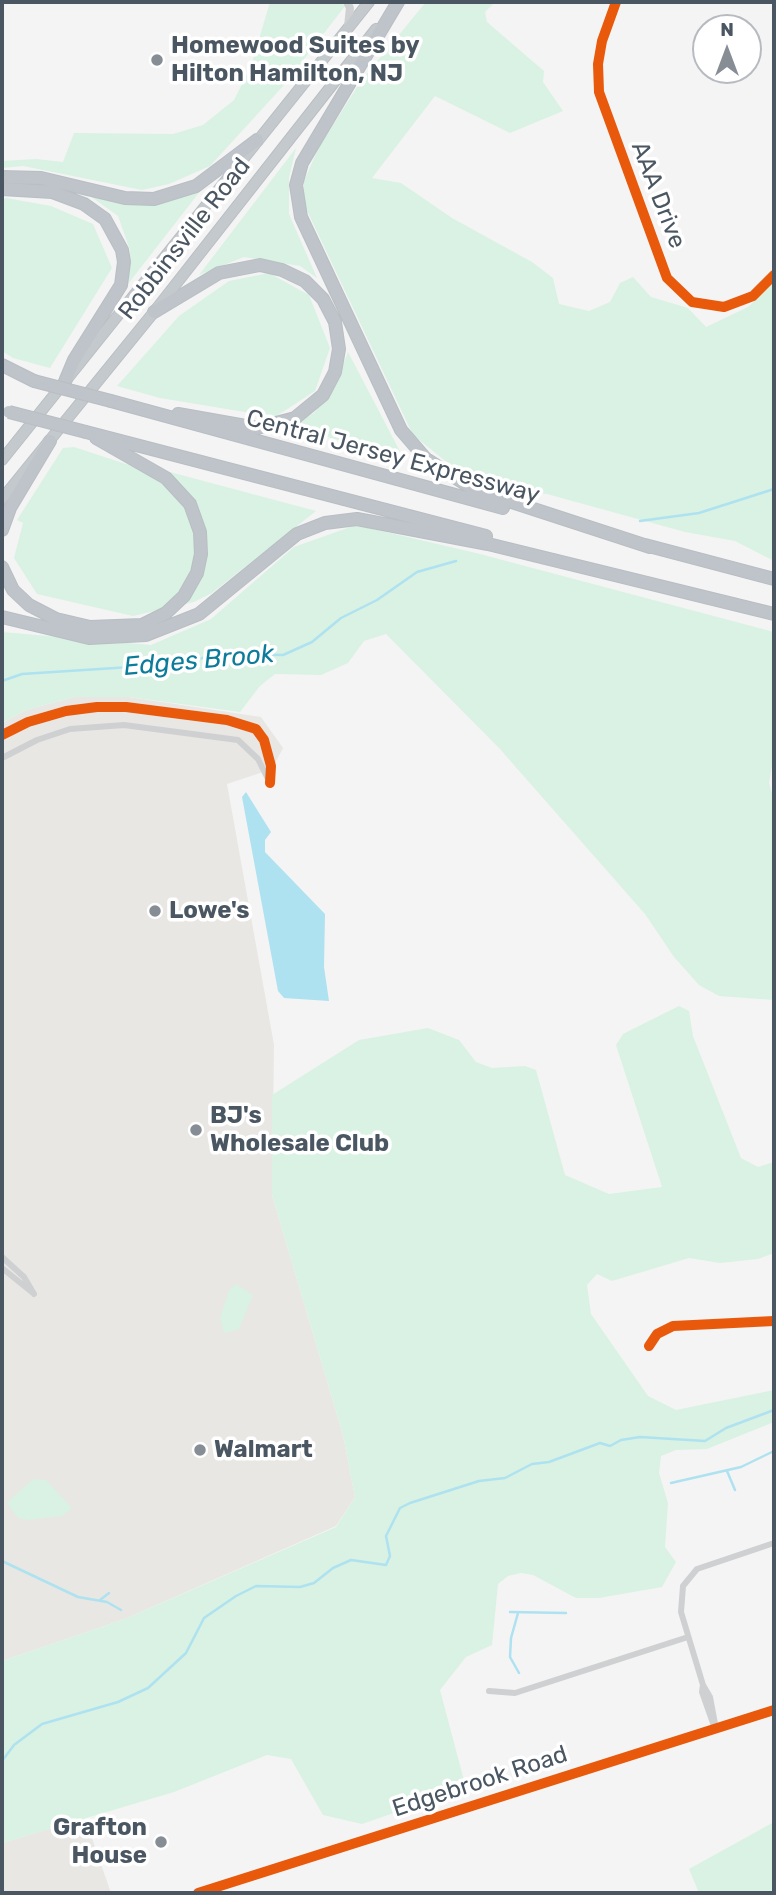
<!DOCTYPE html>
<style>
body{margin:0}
#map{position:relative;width:776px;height:1895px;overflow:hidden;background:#f4f4f4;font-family:Rubik,sans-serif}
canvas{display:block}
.frame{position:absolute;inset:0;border:4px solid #4a5661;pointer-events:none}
.north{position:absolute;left:692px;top:14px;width:70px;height:70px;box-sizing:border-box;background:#fff;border:2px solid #b7bbc0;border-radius:50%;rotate:0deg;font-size:19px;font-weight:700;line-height:28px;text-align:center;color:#4a5661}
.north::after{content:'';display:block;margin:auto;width:24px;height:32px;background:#868d94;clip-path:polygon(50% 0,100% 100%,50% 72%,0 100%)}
</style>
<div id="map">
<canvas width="776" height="1895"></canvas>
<div class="frame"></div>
<div class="north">N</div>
</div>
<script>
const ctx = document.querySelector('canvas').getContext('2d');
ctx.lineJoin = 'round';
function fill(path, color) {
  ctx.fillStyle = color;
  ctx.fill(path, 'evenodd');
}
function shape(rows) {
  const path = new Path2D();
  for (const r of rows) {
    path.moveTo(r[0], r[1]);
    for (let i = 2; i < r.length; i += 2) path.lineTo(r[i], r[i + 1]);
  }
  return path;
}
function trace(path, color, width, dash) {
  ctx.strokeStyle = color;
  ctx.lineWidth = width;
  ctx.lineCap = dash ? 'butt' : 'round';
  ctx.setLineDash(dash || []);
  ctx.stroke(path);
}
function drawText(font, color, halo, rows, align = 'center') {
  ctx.font = font + ' Rubik,sans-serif';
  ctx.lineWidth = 7;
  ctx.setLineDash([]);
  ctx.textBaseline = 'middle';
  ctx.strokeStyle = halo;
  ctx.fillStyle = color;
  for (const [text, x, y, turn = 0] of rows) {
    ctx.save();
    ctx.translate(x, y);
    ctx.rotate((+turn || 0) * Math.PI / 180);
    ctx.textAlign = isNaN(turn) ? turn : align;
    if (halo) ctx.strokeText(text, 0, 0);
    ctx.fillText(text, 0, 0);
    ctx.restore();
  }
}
fill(shape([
 [74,697,129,697,261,717,283,748,272,769,227,784,274,1045,272,1195,343,1435,355,1497,336,1526,125,1619,2,1661,2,723,26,710],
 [85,1818,111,1893,2,1893,2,1843]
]), '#e8e7e3');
fill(shape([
 [270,2,339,2,345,6,284,85,210,166,169,184,142,190,23,166,2,168,2,161,36,159,63,162,74,133,173,134,203,125,234,100,251,66],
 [426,2,495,2,485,12,487,22,544,71,543,82,563,111,510,133,435,96,372,178,401,183,452,218,532,262,553,278,559,304,589,311,610,302,620,283,633,277,651,297,688,308,706,327,748,307,774,282,774,561,735,541,685,532,547,494,505,489,454,468,413,435,303,202,304,181,319,147,361,81],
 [296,148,289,178,289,214,317,278,300,266,244,257,199,275],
 [201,190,128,284,130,250,118,216,83,191,135,205,170,200],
 [6,198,51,206,93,224,112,268,50,368,13,358,2,351,2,200],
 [269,273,309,295,330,348,315,391,275,417,160,398,117,386,179,316,229,281],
 [348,352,404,459,290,426,314,413,335,386],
 [74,447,132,466,140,464,316,511,212,593,194,602,133,616,37,594,14,558,23,523,17,520,63,448],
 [356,525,476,553,774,632,774,755,769,783,774,800,774,1000,719,996,699,985,674,957,645,914,499,748,386,634,364,641,348,663,321,675,275,674,260,686,240,712,129,697,74,697,26,710,2,723,2,632,151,645,211,619,294,547],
 [679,1006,689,1011,693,1036,741,1158,758,1167,774,1162,774,1253,758,1259,720,1263,689,1258,612,1281,597,1274,587,1285,591,1314,648,1396,676,1410,774,1390,774,1422,707,1449,676,1450,661,1456,659,1473,668,1503,665,1547,676,1562,662,1587,599,1598,576,1598,533,1575,521,1573,508,1576,498,1584,492,1645,466,1657,440,1690,466,1788,362,1824,323,1815,291,1759,267,1755,174,1792,2,1843,2,1661,125,1619,336,1527,355,1497,343,1435,272,1195,272,1095,359,1040,428,1028,459,1040,476,1062,492,1068,525,1066,536,1070,565,1175,609,1194,662,1187,616,1045,623,1034],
 [236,1284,253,1295,239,1329,224,1333,220,1318,229,1290],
 [33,1479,46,1480,72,1508,62,1516,28,1520,18,1518,7,1503],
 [774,1822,774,1893,699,1893,689,1869]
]), '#d9f2e3');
fill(shape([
 [246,792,271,832,265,840,265,852,325,914,324,967,329,1001,284,998,278,991,242,797]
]), '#aee2f0');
trace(shape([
 [640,521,699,513,774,489],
 [2,681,22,674,177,664,219,654,283,655,312,642,341,618,377,600,417,572,456,561],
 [727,1471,735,1490],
 [671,1483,741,1467,774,1451],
 [2,1561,78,1597,107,1602,121,1610],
 [100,1600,109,1593],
 [510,1612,566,1613],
 [518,1613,511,1638,510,1657,519,1673],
 [2,1761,14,1745,42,1724,118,1702,148,1688,186,1653,204,1618,236,1596,256,1586,300,1587,314,1583,333,1568,351,1560,386,1565,390,1556,386,1536,400,1508,410,1503,479,1481,505,1478,532,1464,549,1462,600,1443,610,1446,621,1440,640,1437,705,1441,726,1428,774,1410]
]), '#aee2f0', 2.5);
const trunk = shape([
 [2,460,369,2],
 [2,499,154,312,376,29]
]);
const motorway = shape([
 [398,2,302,163,296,185,301,217,401,430,426,459,475,490,650,547],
 [2,177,41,178,125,198,154,199,196,186,257,140],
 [2,189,52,192,84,204,105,219,122,250,124,262,121,285,74,360,64,384],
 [154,312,219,273,260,265,282,270,305,281,323,299,335,322,339,349,335,372,323,395,295,418,257,428,178,414],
 [2,365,34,381],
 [111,401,503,508],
 [86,432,486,536],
 [2,530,10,508,50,441],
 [645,545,774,579],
 [2,567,13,590,29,605,56,619,90,627,142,625,166,613,184,596,197,573,201,554,200,532,190,504,166,478,96,438],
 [2,617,89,638,146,635,199,614,297,534,325,523,357,519,488,544,774,614]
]);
trace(trunk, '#b9bec3', 12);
trace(motorway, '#b9bec3', 14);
trace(shape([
 [616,2,602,41,598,64,599,92,667,278,692,302,724,307,753,296,774,275],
 [2,735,28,722,66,711,97,707,126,707,227,720,256,729,264,740,271,766,270,783],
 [2,758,37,740,70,729,124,725,238,740,258,759,270,783],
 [2,1257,24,1277,34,1294],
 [2,1268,33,1293],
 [649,1346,657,1334,673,1326,774,1321],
 [703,1685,702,1692,714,1726],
 [489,1691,515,1693,688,1637],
 [716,1729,710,1697,703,1685,681,1612,683,1586,697,1569,774,1543]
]), '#ced0d2', 6);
trace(shape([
 [347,2,350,8,348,26],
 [198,1893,774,1710]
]), '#ced0d2', 8);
trace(trunk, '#c4c9cd', 10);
trace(motorway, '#bec4c9', 12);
const motorwayBridge = shape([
 [34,381,111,401],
 [9,412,86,432]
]);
trace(motorwayBridge, '#b9bec3', 14, []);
trace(motorwayBridge, '#bec4c9', 12);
trace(shape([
 [616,2,602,41,598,64,599,92,667,278,692,302,724,307,753,296,774,275],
 [2,735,28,722,66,711,97,707,126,707,227,720,256,729,264,740,271,766,270,783],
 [649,1346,657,1334,673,1326,774,1321],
 [198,1893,774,1710]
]), '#e8590c', 10);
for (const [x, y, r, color] of [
 [157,60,7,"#868d94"],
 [155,911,7,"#868d94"],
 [196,1130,7,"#868d94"],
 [200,1450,7,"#868d94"],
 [161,1842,7,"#868d94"]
]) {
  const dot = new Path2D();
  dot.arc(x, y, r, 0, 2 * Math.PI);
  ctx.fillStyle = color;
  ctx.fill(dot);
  trace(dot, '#fff', 2.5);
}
drawText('bold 24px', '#4a5661', '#fff', [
 ["Homewood Suites by",171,46],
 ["Hilton Hamilton, NJ",171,74],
 ["Lowe's",169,911],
 ["BJ's",210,1116],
 ["Wholesale Club",210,1144],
 ["Walmart",214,1450],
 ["Grafton",147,1828,"right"],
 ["House",147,1856,"right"]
], 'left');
drawText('24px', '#4a5661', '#fff', [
 ["AAA Drive",658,195,69],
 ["Robbinsville Road",185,239,-52],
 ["Central Jersey Expressway",393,457,15],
 ["Edgebrook Road",480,1782,-18]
]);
drawText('italic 26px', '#0c7c9b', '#fff', [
 ["Edges Brook",199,661,-5]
]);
</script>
